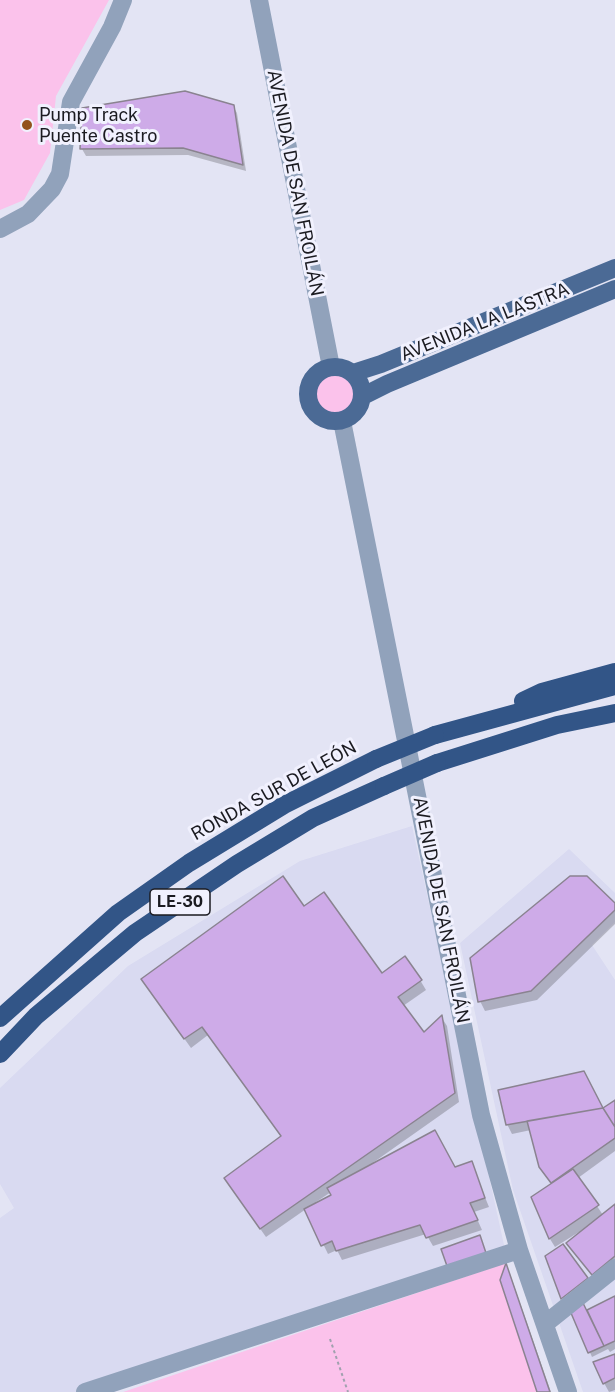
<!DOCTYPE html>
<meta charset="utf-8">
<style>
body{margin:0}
canvas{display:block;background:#e3e4f4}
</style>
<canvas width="615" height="1392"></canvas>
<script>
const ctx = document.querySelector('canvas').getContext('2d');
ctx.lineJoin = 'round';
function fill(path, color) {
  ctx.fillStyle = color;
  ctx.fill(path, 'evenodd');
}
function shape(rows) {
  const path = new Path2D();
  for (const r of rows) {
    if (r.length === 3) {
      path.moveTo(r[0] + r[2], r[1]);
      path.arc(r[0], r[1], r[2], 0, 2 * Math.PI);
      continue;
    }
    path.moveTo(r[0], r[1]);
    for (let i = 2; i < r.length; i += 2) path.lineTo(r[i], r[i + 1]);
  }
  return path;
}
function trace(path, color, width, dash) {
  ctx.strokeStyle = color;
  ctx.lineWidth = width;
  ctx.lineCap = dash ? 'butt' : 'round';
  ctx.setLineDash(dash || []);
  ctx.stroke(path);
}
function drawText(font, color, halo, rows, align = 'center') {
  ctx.font = font + ' "Public Sans",sans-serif';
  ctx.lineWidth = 6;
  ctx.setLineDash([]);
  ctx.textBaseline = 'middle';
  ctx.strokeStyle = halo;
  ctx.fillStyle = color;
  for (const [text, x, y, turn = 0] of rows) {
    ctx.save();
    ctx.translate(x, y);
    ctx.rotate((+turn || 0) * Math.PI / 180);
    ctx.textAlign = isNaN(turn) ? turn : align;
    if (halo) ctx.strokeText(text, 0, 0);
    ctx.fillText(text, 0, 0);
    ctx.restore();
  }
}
fill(shape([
 [412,826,506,1254,77,1392,0,1392,0,1218,14,1208,0,1184,0,1088,128,966,300,861],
 [569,849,615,893,615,922,592,945,615,980,615,1392,583,1392,513,1190,460,943]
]), '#d9daf1');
fill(shape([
 [0,0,109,0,56,96,50,153,24,200,0,210],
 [335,394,21],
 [506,1263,550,1392,123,1392]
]), '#fbc2eb');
fill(shape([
 [233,106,237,113,246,171,188,155,86,156,82,149],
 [615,905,615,924,537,1000,485,1011,480,1001],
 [304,908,381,975,420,980,426,990,403,1006,423,1034,442,1018,447,1026,459,1102,374,1162,454,1169,471,1163,489,1207,474,1212,482,1230,433,1246,426,1234,342,1260,337,1250,328,1254,306,1209,266,1237,225,1179,282,1138,208,1035,191,1048,148,988],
 [331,1192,333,1196,318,1204,316,1202],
 [615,1102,615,1151,578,1178,603,1215,615,1206,615,1270,598,1283,568,1243,580,1234,579,1232,555,1247,550,1239,533,1197,552,1185,540,1166,531,1130,512,1134,507,1124,604,1109],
 [506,1266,510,1274,551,1392,539,1392],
 [615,1298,615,1349,610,1352,608,1349,592,1357,573,1314,591,1321],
 [615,1355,615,1390,609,1392,604,1383]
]), '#0003');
const building = shape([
 [185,91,234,105,243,165,183,148,80,149,82,108,185,91],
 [283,876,304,906,324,892,382,973,405,956,422,980,398,997,424,1032,442,1015,455,1093,260,1229,224,1178,281,1136,202,1027,184,1039,141,979,283,876],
 [570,876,587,876,615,903,615,910,531,991,478,1002,470,958,570,876],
 [584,1071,603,1108,506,1125,498,1090,584,1071],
 [615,1100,615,1127,603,1108,615,1100],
 [603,1108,615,1127,615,1138,551,1183,539,1167,527,1121,603,1108],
 [435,1130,455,1167,472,1161,485,1198,470,1203,478,1220,426,1238,420,1225,336,1251,332,1241,321,1246,304,1209,331,1195,327,1188,435,1130],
 [573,1169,599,1205,549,1239,531,1197,573,1169],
 [615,1204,615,1256,592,1275,566,1243,615,1204],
 [480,1235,486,1253,447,1266,441,1249,480,1235],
 [563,1244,588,1278,561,1299,545,1256,563,1244],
 [506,1263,550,1392,537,1392,500,1280,506,1263],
 [615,1296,615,1341,604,1346,587,1310,615,1296],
 [583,1303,604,1346,588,1353,571,1313,583,1303],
 [615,1354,615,1378,603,1384,593,1362,615,1354]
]);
fill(building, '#ceabe8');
trace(building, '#8a8390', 1.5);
trace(shape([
 [330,1339,348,1392]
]), '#a0a1ae', 2, [3, 3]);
trace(shape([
 [259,0,331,367],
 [0,229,28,214,52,189,60,174,71,102,112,27,123,0],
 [342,421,481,1115,519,1250,568,1392],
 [545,1324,615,1268],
 [85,1392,519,1250]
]), '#91a2bb', 18);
trace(shape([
 [335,394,27],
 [353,373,381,364,615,268],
 [363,396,387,384,615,289]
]), '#4b6a95', 18);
trace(shape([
 [523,701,542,692,615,672],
 [435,735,615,686],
 [437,763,557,725,615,713],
 [0,1018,118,913,189,863,284,805,376,759],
 [0,1054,36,1016,135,933,237,864,313,818,384,786]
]), '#325587', 18);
trace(shape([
 [376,759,435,735],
 [384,786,437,763]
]), '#325587', 18);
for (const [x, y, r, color] of [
 [27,125,6,"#93531c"]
]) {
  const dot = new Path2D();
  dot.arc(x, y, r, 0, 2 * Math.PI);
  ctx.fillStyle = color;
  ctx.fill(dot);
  trace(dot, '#f1f1fe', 2);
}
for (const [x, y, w] of [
 [180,902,60]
]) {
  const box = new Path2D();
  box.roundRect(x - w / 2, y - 13, w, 26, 4.5);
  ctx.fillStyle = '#f1f1fe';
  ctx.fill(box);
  trace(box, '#1b1b21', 1.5);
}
drawText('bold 16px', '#1b1b21', null, [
 ["LE-30",180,902]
]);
drawText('18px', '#1b1b21', '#f1f1fe', [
 ["Pump Track",39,115],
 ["Puente Castro",39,136]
], 'left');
drawText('18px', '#1b1b21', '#f1f1fe', [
 ["AVENIDA DE SAN FROILÁN",295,183,79],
 ["AVENIDA LA LASTRA",485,322,-22],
 ["RONDA SUR DE LEÓN",274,791,-29],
 ["AVENIDA DE SAN FROILÁN",441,910,79]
]);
</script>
